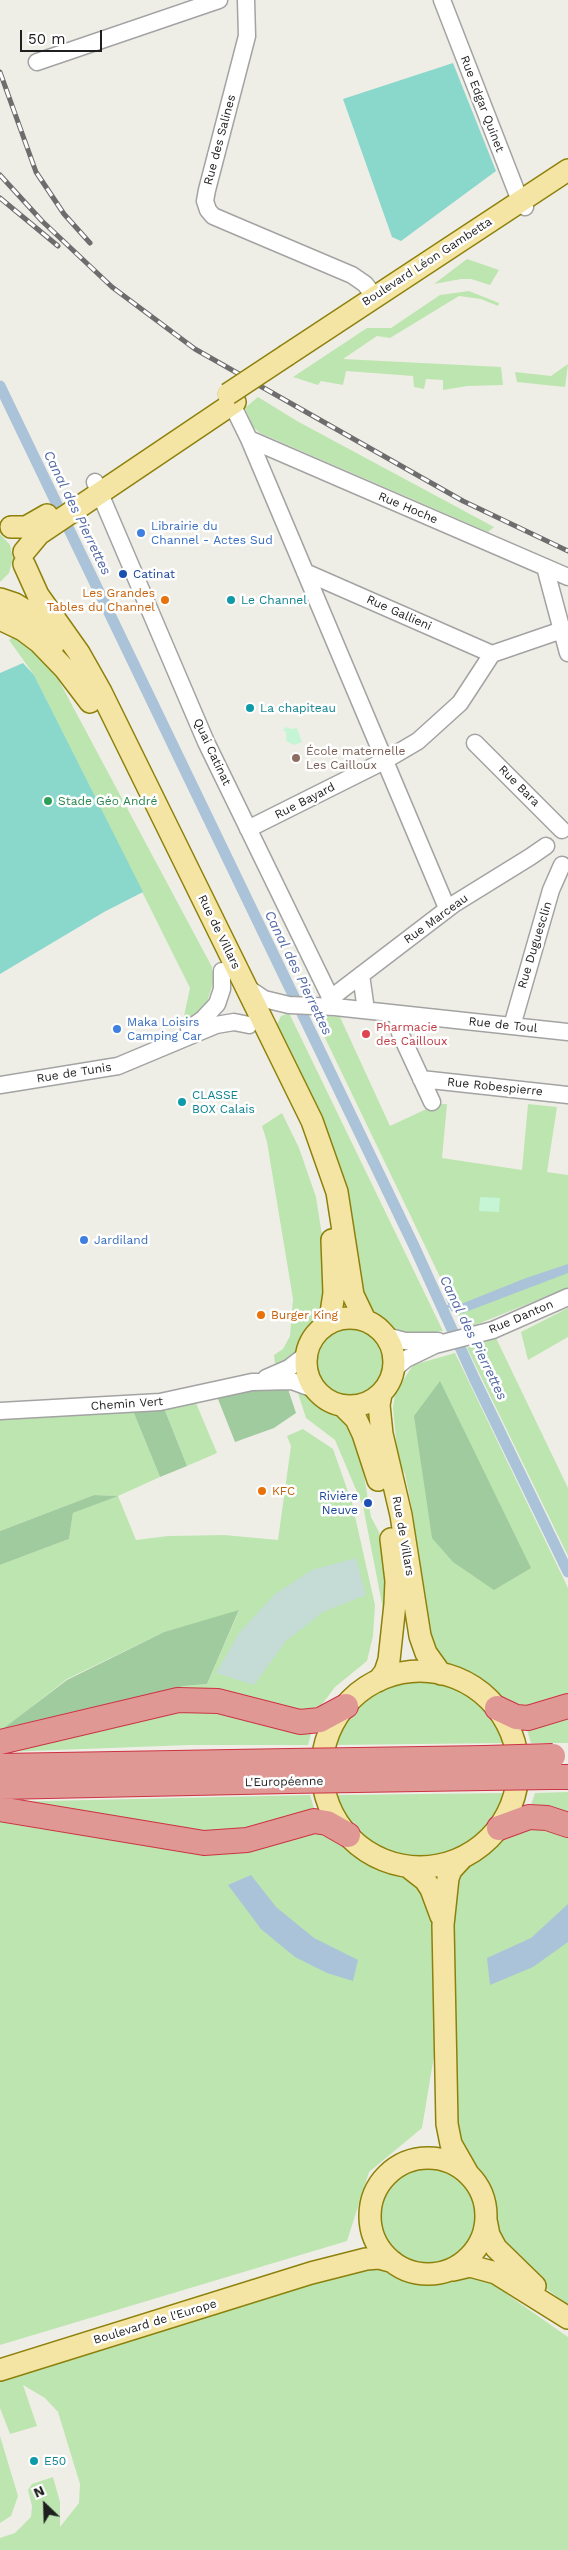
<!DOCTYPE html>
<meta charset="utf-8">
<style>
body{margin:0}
#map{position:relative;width:568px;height:2550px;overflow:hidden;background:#efeee6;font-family:"Work Sans",sans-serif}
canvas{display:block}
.north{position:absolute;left:20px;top:2480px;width:50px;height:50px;-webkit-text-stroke:4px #fff;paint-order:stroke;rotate:336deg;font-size:14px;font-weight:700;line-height:20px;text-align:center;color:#1f1f1f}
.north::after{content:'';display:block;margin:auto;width:18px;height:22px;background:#1f1f1f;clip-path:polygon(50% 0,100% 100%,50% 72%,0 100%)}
.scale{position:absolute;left:20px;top:30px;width:82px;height:22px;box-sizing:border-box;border:2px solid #1f1f1f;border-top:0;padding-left:6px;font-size:15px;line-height:18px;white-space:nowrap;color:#1f1f1f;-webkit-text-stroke:4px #fff;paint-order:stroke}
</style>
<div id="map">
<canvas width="568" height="2550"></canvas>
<div class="north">N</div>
<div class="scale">50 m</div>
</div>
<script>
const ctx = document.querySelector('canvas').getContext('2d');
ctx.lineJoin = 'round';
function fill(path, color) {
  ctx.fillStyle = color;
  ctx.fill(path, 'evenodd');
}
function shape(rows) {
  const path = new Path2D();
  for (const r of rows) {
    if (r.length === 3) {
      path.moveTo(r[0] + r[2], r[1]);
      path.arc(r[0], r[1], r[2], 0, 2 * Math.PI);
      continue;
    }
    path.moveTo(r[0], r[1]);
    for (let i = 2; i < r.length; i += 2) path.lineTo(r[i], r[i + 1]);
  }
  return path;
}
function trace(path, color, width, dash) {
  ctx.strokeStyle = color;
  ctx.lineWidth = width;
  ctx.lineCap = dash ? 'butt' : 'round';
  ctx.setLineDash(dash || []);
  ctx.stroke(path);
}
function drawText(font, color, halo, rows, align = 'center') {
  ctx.font = font + ' "Work Sans",sans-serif';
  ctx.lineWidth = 5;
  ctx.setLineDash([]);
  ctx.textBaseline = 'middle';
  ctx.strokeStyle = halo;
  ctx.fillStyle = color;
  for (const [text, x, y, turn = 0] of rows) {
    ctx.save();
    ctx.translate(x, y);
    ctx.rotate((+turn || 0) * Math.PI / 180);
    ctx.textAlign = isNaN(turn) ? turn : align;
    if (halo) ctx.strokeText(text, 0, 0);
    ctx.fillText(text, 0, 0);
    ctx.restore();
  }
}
fill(shape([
 [467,259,499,270,490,285,471,279,461,279,434,284],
 [469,291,499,303,498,306,481,299,459,296,390,338,377,336,343,359,501,367,503,385,467,386,443,390,443,380,426,379,424,389,414,387,413,376,346,371,343,385,321,381,318,385,293,377,367,328,391,328,440,295],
 [568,364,565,387,517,382,515,372,551,376],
 [258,397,297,421,494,527,488,532,260,433,253,427,245,408],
 [0,534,10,545,13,559,9,573,0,582],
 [19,633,49,662,212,967,214,980,206,1005,186,1025,184,1016,190,988,34,675,9,640],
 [289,1013,443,1331,417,1334,398,1331,366,1304,358,1270,348,1196,327,1130,275,1028,281,1016],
 [314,1015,340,1017,390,1126,437,1104,447,1104,442,1158,522,1170,528,1104,557,1107,547,1172,568,1175,568,1288,465,1329],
 [282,1113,299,1148,316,1197,329,1280,320,1320,291,1362,275,1364,274,1355,283,1349,290,1336,293,1299,267,1142,262,1126],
 [568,1308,568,1337,528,1360,521,1332],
 [349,1363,34],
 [496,1338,568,1488,568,1556,467,1348],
 [455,1353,568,1588,568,1699,543,1709,506,1708,473,1676,448,1666,431,1642,413,1532,414,1519,405,1474,398,1461,393,1408,395,1393,413,1365],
 [296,1387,319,1406,339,1415,359,1446,371,1517,379,1532,389,1583,383,1609,363,1506,335,1440,306,1418],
 [196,1403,217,1453,187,1466,164,1408],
 [133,1411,160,1477,118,1496,136,1540,168,1536,224,1535,278,1540,291,1446,287,1436,303,1429,333,1449,352,1503,375,1605,373,1636,367,1661,335,1687,317,1711,308,1745,189,1745,4,1752,0,1735,0,1565,69,1539,73,1513,116,1496,94,1495,0,1531,0,1417],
 [239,1611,207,1684,184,1686,1,1731,67,1679,164,1632],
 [410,1677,450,1683,476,1697,497,1723,507,1743,331,1745,354,1706,379,1687],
 [568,1710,568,1743,531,1743,525,1723],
 [568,1792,568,1818,529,1811,535,1793],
 [508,1793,500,1815,481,1838,465,1848,438,1858,417,1861,387,1854,364,1840,345,1820,333,1795],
 [310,1795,316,1815,211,1837,0,1802],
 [0,1817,194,1848,308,1826,332,1837,351,1850,395,1873,420,1883,433,1905,434,2056,422,2128,369,2172,347,2241,0,2345],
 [526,1826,568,1833,568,2305,527,2274,499,2246,489,2185,453,2133,451,1889,464,1869,504,1835],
 [428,2216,51],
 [374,2268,418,2285,437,2285,466,2277,488,2281,568,2337,568,2550,0,2550,0,2538,15,2533,31,2517,32,2506,28,2490,32,2484,53,2477,60,2502,60,2527,79,2503,80,2484,58,2412,45,2398,23,2385,37,2426,10,2434,0,2408,0,2376,344,2270],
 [0,2436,18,2496,11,2516,0,2523]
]), '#bde5b0');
fill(shape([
 [440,1381,531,1568,494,1590,453,1562,432,1538,414,1416],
 [287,1386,296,1413,274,1428,235,1442,216,1394],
 [164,1408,187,1466,160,1477,133,1411],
 [94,1495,118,1496,73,1513,69,1539,0,1565,0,1531],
 [239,1610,207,1684,184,1686,0,1731,67,1680,164,1632]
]), '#a0cb9e');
fill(shape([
 [356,1558,366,1595,323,1612,286,1641,254,1685,216,1673,239,1633,275,1594,312,1570]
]), '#c4dbd6');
fill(shape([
 [286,727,292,729,297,728,302,742,294,745,286,741,286,732,283,730],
 [480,1197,500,1198,499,1212,479,1211]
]), '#c6f5d5');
fill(shape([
 [453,63,496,171,401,241,392,237,343,99],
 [23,663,34,675,143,892,104,912,0,974,0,673]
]), '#8ad7cc');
fill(shape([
 [568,1264,568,1273,463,1313,451,1311,446,1299,461,1304,526,1278],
 [251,1875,276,1907,314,1938,358,1960,353,1981,327,1973,295,1957,261,1929,228,1885],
 [568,1904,568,1942,533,1967,490,1985,487,1958,531,1938]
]), '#aac3d9');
trace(shape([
 [442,1307,452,1306]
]), '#aac3d9', 3);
trace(shape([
 [0,386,414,1246,474,1378,568,1572]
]), '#aac3d9', 11);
const minor = shape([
 [246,0,247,36,207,190,205,201,208,210,213,216,227,222,352,275,365,284,375,297],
 [442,0,517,193,525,207],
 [37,62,219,0],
 [227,394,249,439,447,908],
 [249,439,568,577],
 [95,482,206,742,335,1007],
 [545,567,568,653],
 [305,572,492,654],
 [492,654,562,630],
 [475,743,562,830],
 [248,829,384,761,418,741,460,703,492,654],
 [361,975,366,1010],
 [246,987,264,999,289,1005,335,1007,568,1032],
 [331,998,454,904,530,857,546,846],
 [397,1014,400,1033,432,1102],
 [512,1026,551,890,562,865],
 [189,1029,203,1019,217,1004,222,989,222,971],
 [421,1079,568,1095],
 [0,1085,118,1066,216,1025,234,1022,249,1025],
 [386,1336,405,1341,438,1341],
 [394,1369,406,1359,435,1345,493,1330,568,1297],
 [266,1378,289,1368,307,1354],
 [0,1411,160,1402,252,1382,292,1381,314,1389]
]);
const major = shape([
 [287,355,568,170],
 [11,527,26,527,47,515],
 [24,552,39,534,235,402],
 [24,564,38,595,79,653,101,692,312,1121,337,1192,353,1295,365,1320],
 [0,599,15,604,28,612,55,643],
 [0,619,23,630,39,642,65,669,90,702],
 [350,1362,44],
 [324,1326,331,1313,334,1293,332,1240],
 [381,1394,379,1405,382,1434,401,1515,420,1636,426,1653,441,1674],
 [344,1407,356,1419,363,1434,378,1480],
 [420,1769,98],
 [378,1681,385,1672,389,1660,395,1604,396,1581,391,1539],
 [463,1857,451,1870,448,1878,443,1925,447,2124,451,2144,467,2172],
 [407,1866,425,1880,431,1889,441,1916],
 [428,2216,58],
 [486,2220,489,2235,496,2248,535,2286],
 [453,2270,470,2266,496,2273,568,2318],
 [0,2370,311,2273,366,2259,379,2258,393,2262]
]);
const highway = shape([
 [497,1708,516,1717,528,1718,568,1706],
 [0,1742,178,1700,218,1701,300,1722,320,1720,346,1706],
 [357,1760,485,1758],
 [0,1766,289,1761],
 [552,1777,568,1777],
 [356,1780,485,1778],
 [0,1787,289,1781],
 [0,1809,204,1843,247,1840,314,1821,327,1823,348,1835],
 [499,1828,529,1817,547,1818,568,1825]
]);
trace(minor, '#a3a3a3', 19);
trace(major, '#8d810c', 24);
trace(highway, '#cc3343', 26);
trace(minor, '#fff', 16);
trace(major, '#f4e5a5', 21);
trace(highway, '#e09894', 24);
const rail = shape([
 [0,72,36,172,64,214,90,243],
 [0,175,42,221,112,287,195,349,463,501,568,551],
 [0,198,58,246]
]);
trace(rail, '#6d6d6d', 5);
trace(rail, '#fff', 3, [9]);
const majorBridge = shape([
 [228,394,287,355]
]);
const highwayBridge = shape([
 [485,1758,553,1756],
 [289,1761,357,1760],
 [485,1778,552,1777],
 [289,1781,356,1780]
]);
trace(majorBridge, '#8d810c', 24, []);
trace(highwayBridge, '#cc3343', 26, []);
trace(majorBridge, '#f4e5a5', 21);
trace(highwayBridge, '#e09894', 24);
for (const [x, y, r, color] of [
 [141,533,5,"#3f7fe0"],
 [123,574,5,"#1a4fb4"],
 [165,600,5,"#e8710a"],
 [231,600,5,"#0f9aa8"],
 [250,708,5,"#0f9aa8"],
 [296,758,5,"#8d6e63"],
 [48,801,5,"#2e9e5b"],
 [117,1029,5,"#3f7fe0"],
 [366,1034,5,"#e0444e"],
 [182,1102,5,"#0f9aa8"],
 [84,1240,5,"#3f7fe0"],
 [261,1315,5,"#e8710a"],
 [262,1491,5,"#e8710a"],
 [368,1503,5,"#1a4fb4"],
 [34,2461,5,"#0f9aa8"]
]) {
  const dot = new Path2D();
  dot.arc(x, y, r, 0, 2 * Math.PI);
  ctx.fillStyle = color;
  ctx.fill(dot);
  trace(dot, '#fff', 2);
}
drawText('12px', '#1f1f1f', '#fff', [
 ["Rue Edgar Quinet",482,104,69],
 ["Rue des Salines",220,140,-75],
 ["Boulevard Léon Gambetta",427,262,-33],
 ["Rue Hoche",408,508,23],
 ["Rue Gallieni",399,613,24],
 ["Quai Catinat",212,752,65],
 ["Rue Bara",519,786,45],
 ["Rue Bayard",305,801,-27],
 ["Rue Marceau",436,919,-36],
 ["Rue de Villars",219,932,64],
 ["Rue Duguesclin",535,945,-73],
 ["Rue de Toul",503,1025,6],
 ["Rue de Tunis",74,1073,-9],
 ["Rue Robespierre",495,1087,6],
 ["Rue Danton",521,1317,-23],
 ["Chemin Vert",127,1404,-4],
 ["Rue de Villars",403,1536,80],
 ["L'Européenne",284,1782,-1],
 ["Boulevard de l'Europe",155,2322,-17]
]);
drawText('12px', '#366cbe', '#fff', [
 ["Librairie du",151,526],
 ["Channel - Actes Sud",151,540],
 ["Maka Loisirs",127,1022],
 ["Camping Car",127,1036],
 ["Jardiland",94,1240]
], 'left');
drawText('12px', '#164399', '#fff', [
 ["Catinat",133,574],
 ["Rivière",358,1496,"right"],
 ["Neuve",358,1510,"right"]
], 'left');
drawText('12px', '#c56008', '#fff', [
 ["Les Grandes",155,593,"right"],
 ["Tables du Channel",155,607,"right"],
 ["Burger King",271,1315],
 ["KFC",272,1491]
], 'left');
drawText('12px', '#0d838f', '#fff', [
 ["Le Channel",241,600],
 ["La chapiteau",260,708],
 ["CLASSE",192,1095],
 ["BOX Calais",192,1109],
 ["E50",44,2461]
], 'left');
drawText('12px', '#785e54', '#fff', [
 ["École maternelle",306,751],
 ["Les Cailloux",306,765]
], 'left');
drawText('12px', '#27864d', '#fff', [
 ["Stade Géo André",58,801]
], 'left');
drawText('12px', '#be3a42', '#fff', [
 ["Pharmacie",376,1027],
 ["des Cailloux",376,1041]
], 'left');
drawText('italic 14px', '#5369a7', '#fff', [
 ["Canal des Pierrettes",77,513,64],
 ["Canal des Pierrettes",298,973,64],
 ["Canal des Pierrettes",473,1338,64]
]);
</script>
